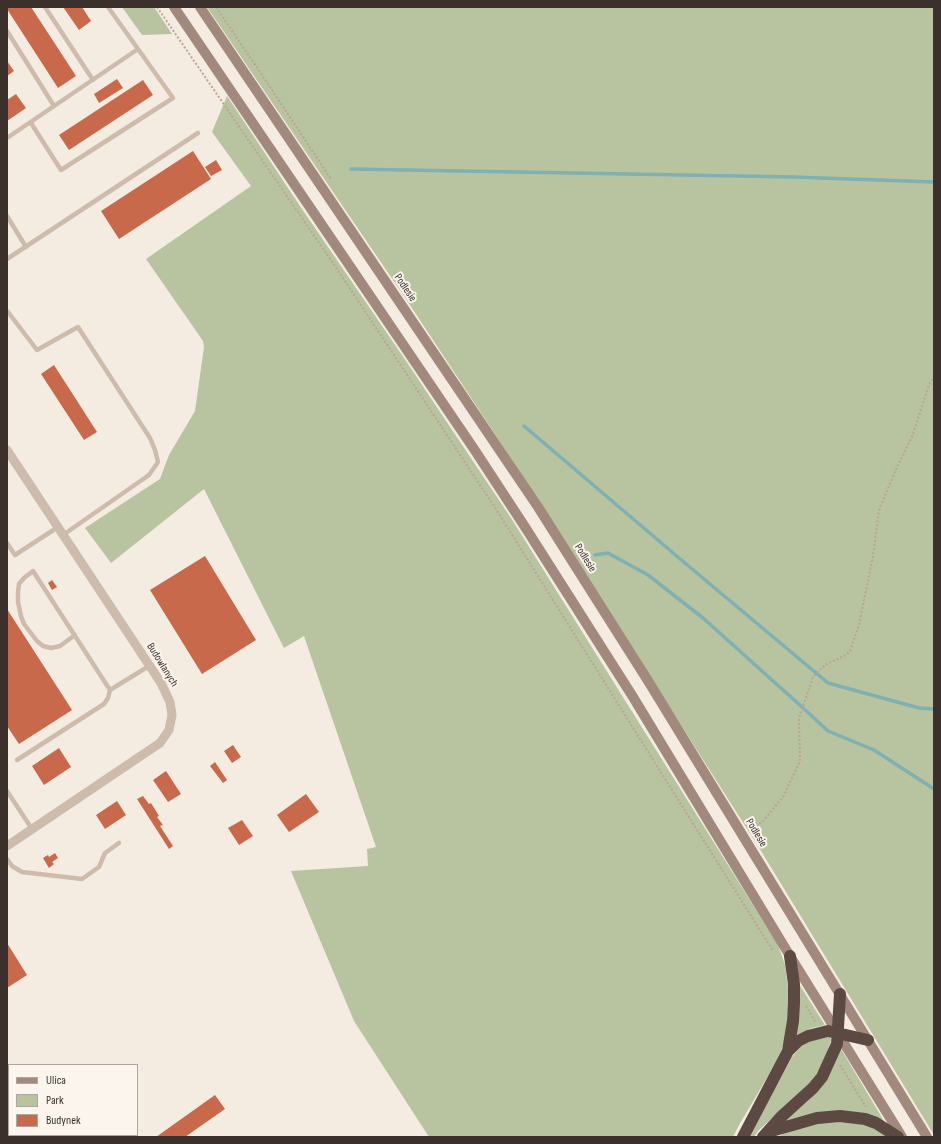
<!DOCTYPE html>
<style>
body{margin:0}
#map{position:relative;width:941px;height:1144px;overflow:hidden;background:#f4ebe1;font-family:"Sofia Sans Condensed",sans-serif}
canvas{display:block}
.frame{position:absolute;inset:0;border:8px solid #3b302b;pointer-events:none}
.legend{position:absolute;left:8px;top:1064px;width:130px;height:72px;box-sizing:border-box;background:#fbf5ee;border:1px solid #aea6a0;margin:0;padding:5px 7px;list-style:none;font-size:12px;color:#3b302b}
.legend li{display:flex;align-items:center;gap:8px;height:20px}
.legend b{width:20px;border:1px solid #aea6a0}
</style>
<div id="map">
<canvas width="941" height="1144"></canvas>
<div class="frame"></div>
<ul class="legend">
<li><b style="height:5px;background:#a18a7d"></b>Ulica</li>
<li><b style="height:11px;background:#b8c4a0"></b>Park</li>
<li><b style="height:11px;background:#c8694b"></b>Budynek</li>
</ul>
</div>
<script>
const ctx = document.querySelector('canvas').getContext('2d');
ctx.lineJoin = 'round';
function fill(path, color) {
  ctx.fillStyle = color;
  ctx.fill(path, 'evenodd');
}
function shape(rows) {
  const path = new Path2D();
  for (const r of rows) {
    path.moveTo(r[0], r[1]);
    for (let i = 2; i < r.length; i += 2) path.lineTo(r[i], r[i + 1]);
  }
  return path;
}
function trace(path, color, width, dash) {
  ctx.strokeStyle = color;
  ctx.lineWidth = width;
  ctx.lineCap = dash ? 'butt' : 'round';
  ctx.setLineDash(dash || []);
  ctx.stroke(path);
}
function drawText(font, color, halo, rows, align = 'center') {
  ctx.font = font + ' "Sofia Sans Condensed",sans-serif';
  ctx.lineWidth = 4;
  ctx.setLineDash([]);
  ctx.textBaseline = 'middle';
  ctx.strokeStyle = halo;
  ctx.fillStyle = color;
  for (const [text, x, y, turn = 0] of rows) {
    ctx.save();
    ctx.translate(x, y);
    ctx.rotate((+turn || 0) * Math.PI / 180);
    ctx.textAlign = isNaN(turn) ? turn : align;
    if (halo) ctx.strokeText(text, 0, 0);
    ctx.fillText(text, 0, 0);
    ctx.restore();
  }
}
fill(shape([
 [122,7,154,7,172,34,142,35],
 [207,7,934,7,934,1135,758,846,516,466,408,302],
 [227,96,300,206,404,358,511,518,778,945,785,965,789,994,787,1032,781,1051,768,1076,739,1125,733,1137,429,1137,354,1021,291,871,368,866,367,849,376,847,304,636,284,648,204,489,111,563,85,528,160,479,169,455,195,411,204,347,203,341,146,259,251,186,212,132],
 [799,984,825,1025,812,1028,796,1035],
 [830,1037,831,1040,824,1063,811,1082,769,1121,758,1131,754,1137,748,1137,792,1057,801,1046,810,1041],
 [841,1049,884,1121,803,1116,785,1121,807,1102,821,1087],
 [850,1122,869,1126,889,1137,777,1137,790,1131,820,1123]
]), '#b8c4a0');
trace(shape([
 [351,169,793,177,934,182],
 [524,426,679,558,828,683,919,708,934,709],
 [595,555,608,553,648,575,703,618,802,707,828,731,874,750,934,789]
]), '#7fb0b2', 3.5);
fill(shape([
 [7,7,31,7,76,76,58,88,7,9],
 [63,7,82,7,91,21,79,30],
 [7,61,14,71,7,76],
 [117,79,123,88,99,103,94,94],
 [143,80,153,95,69,150,59,135],
 [16,94,26,108,7,121,7,100],
 [193,151,211,179,119,239,101,211],
 [216,160,222,170,211,176,205,167],
 [54,365,97,432,84,440,41,374],
 [205,556,256,640,202,674,150,590],
 [52,580,57,587,52,590,48,583],
 [7,609,72,710,19,744,7,726],
 [233,745,241,757,232,763,224,751],
 [59,748,71,767,44,785,32,766],
 [215,762,227,780,223,783,210,766],
 [166,771,181,794,168,802,153,780],
 [306,794,319,812,289,832,277,815],
 [143,796,149,804,151,803,159,816,157,817,163,825,160,826,173,846,169,849,137,799],
 [117,801,126,815,105,829,96,815],
 [242,820,253,836,239,845,228,828],
 [55,853,58,858,52,862,54,864,49,868,43,858,48,855,49,857],
 [7,943,27,975,7,988],
 [215,1095,225,1109,185,1137,156,1137]
]), '#c8694b');
trace(shape([
 [157,7,337,269,494,506,773,951],
 [216,7,262,75,331,179],
 [750,824,764,847],
 [753,829,763,821,783,797,800,761,799,718,813,677,825,665,846,655,850,651,859,625,873,556,879,510,897,467,912,437,929,385,934,377],
 [806,1006,816,1023],
 [840,1065,866,1107]
]), '#b9a596', 2, [2, 2]);
trace(shape([
 [45,7,93,80],
 [7,31,54,106],
 [31,123,61,170,173,98,108,7],
 [7,138,138,49],
 [7,216,26,247],
 [7,259,198,133],
 [8,312,37,350,78,327,150,438,155,450,158,462,149,475,63,535],
 [7,543,15,555,58,527],
 [110,690,149,666],
 [17,760,104,704,108,698,110,690,33,571,24,578,19,584,18,592,18,602,21,616,24,624,37,641,43,646,51,648,60,646,75,635],
 [7,791,32,829],
 [7,859,12,866,22,872,82,879,99,867,105,853,119,843]
]), '#cdbbac', 4.5);
trace(shape([
 [7,450,161,683,170,702,172,715,169,730,160,743,7,846]
]), '#cdbbac', 9);
trace(shape([
 [174,7,474,449,525,527,633,697,790,956,902,1137],
 [200,7,538,507,650,684,927,1137]
]), '#a18a7d', 10);
trace(shape([
 [788,1051,793,1021,794,1003,794,984,790,956],
 [768,1132,817,1118,840,1116,865,1119,876,1123,898,1137],
 [743,1137,788,1051,798,1041,808,1036,828,1031,868,1040],
 [763,1137,781,1117,813,1088,822,1077,837,1044,840,994]
]), '#5c4a42', 12);
drawText('11px', '#3b302b', '#fbf5ee', [
 ["Podlesie",405,288,56],
 ["Podlesie",585,558,58],
 ["Budowlanych",162,665,58],
 ["Podlesie",756,833,59]
]);
</script>
